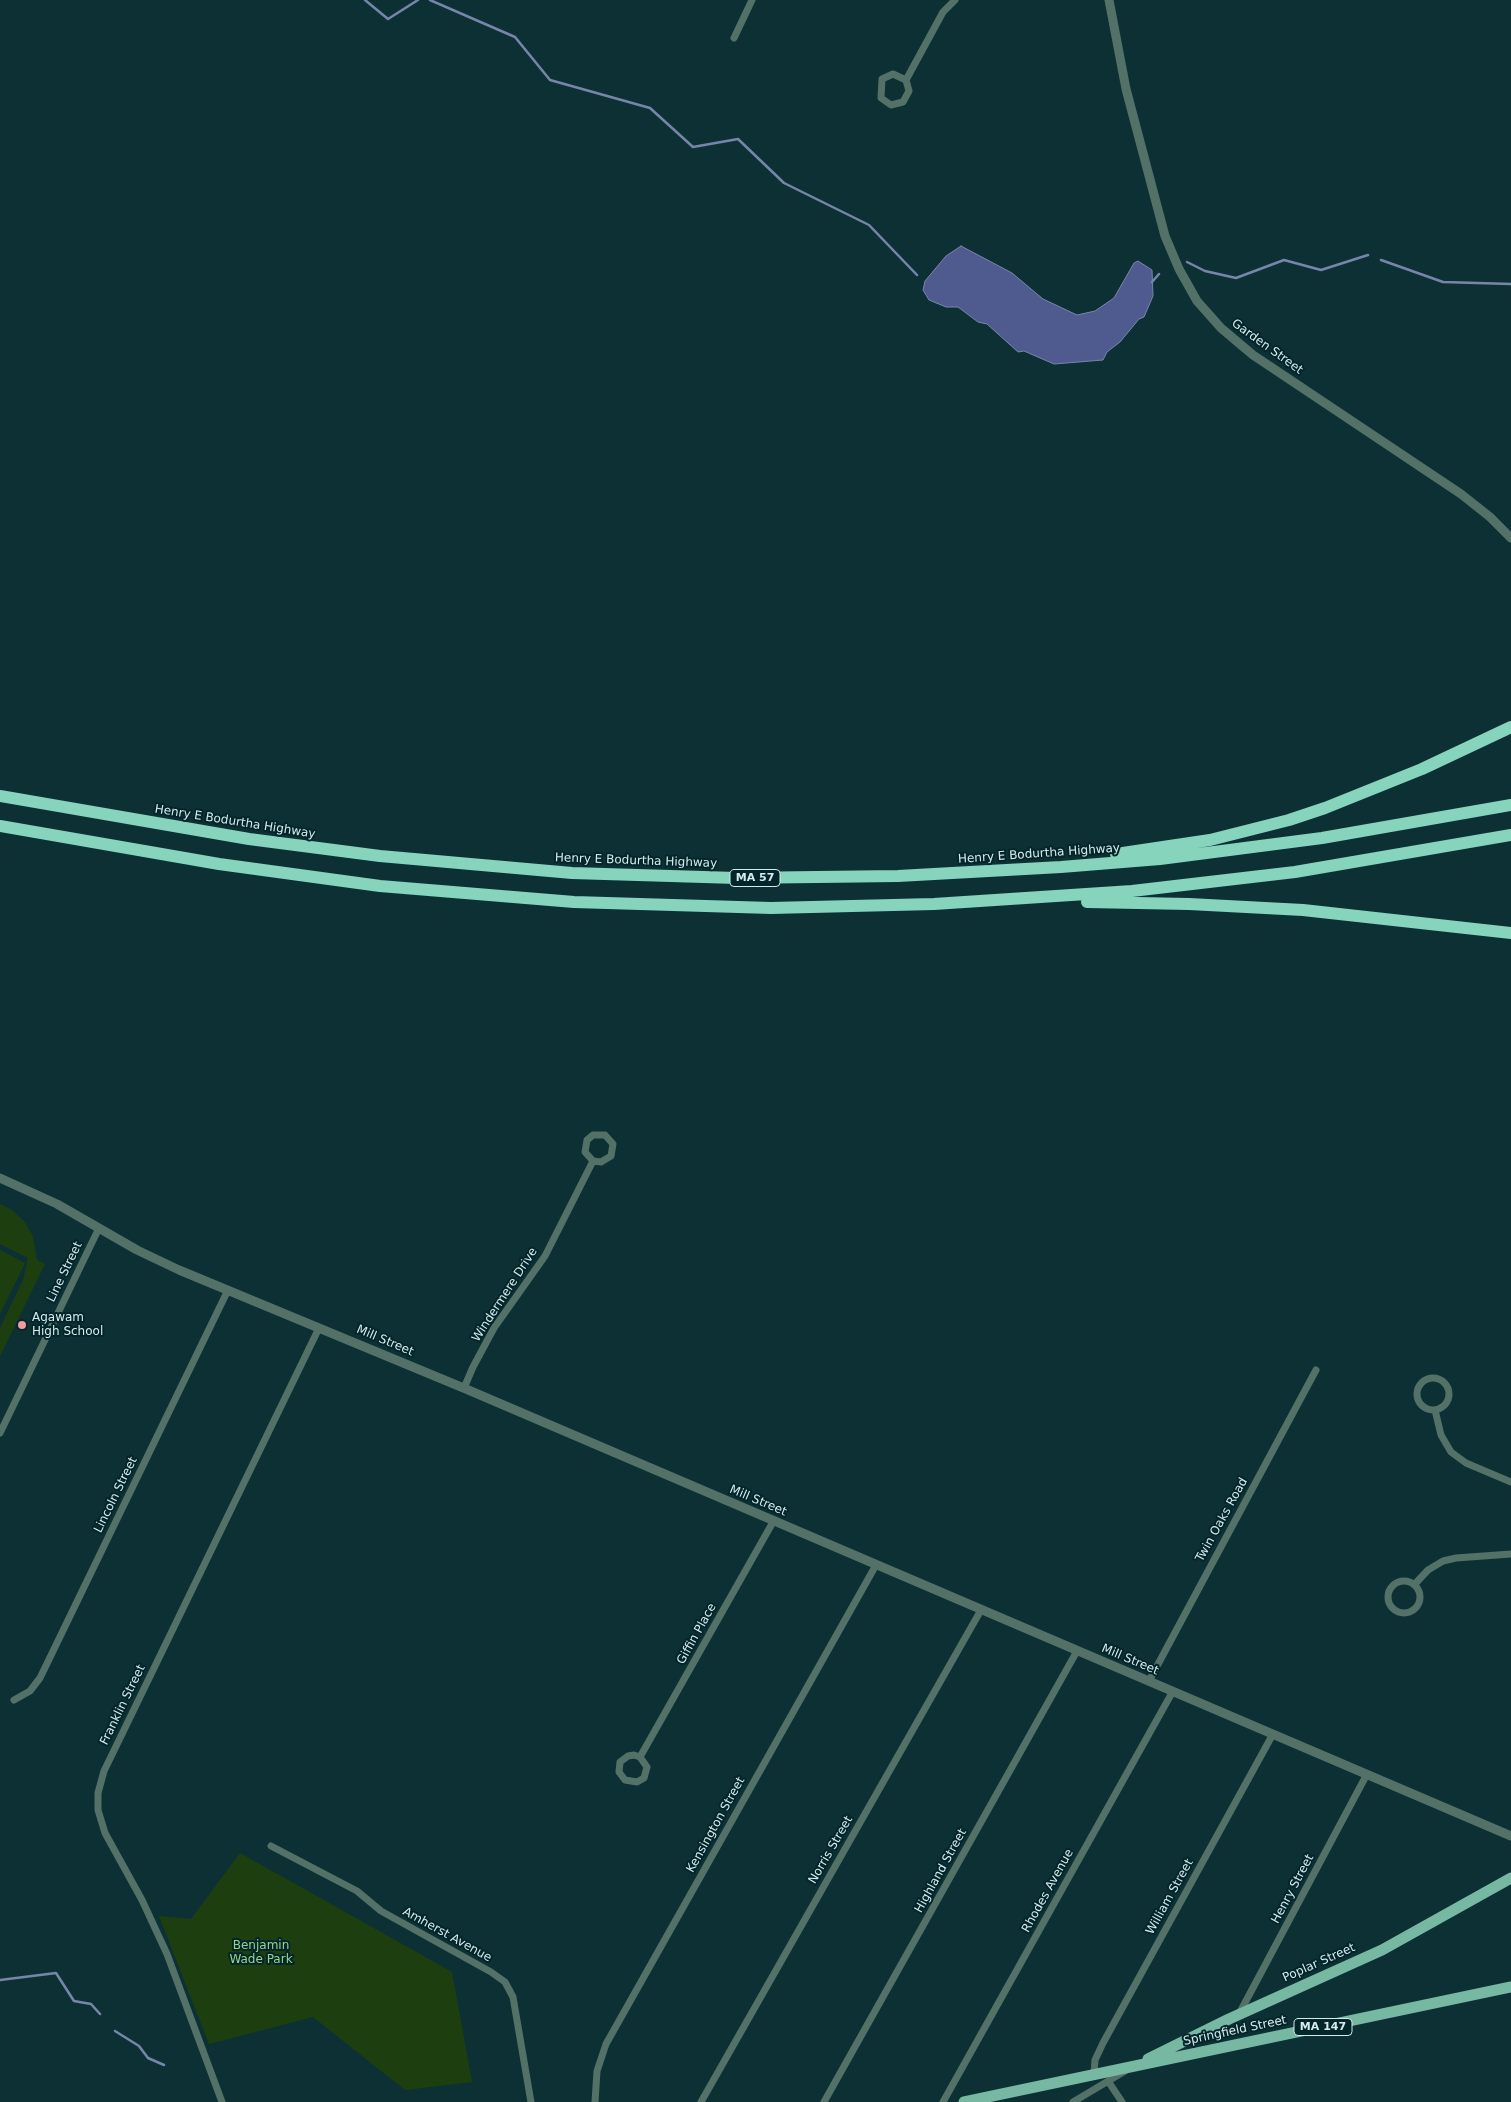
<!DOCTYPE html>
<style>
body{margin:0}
canvas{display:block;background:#0d3034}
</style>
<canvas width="1511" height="2102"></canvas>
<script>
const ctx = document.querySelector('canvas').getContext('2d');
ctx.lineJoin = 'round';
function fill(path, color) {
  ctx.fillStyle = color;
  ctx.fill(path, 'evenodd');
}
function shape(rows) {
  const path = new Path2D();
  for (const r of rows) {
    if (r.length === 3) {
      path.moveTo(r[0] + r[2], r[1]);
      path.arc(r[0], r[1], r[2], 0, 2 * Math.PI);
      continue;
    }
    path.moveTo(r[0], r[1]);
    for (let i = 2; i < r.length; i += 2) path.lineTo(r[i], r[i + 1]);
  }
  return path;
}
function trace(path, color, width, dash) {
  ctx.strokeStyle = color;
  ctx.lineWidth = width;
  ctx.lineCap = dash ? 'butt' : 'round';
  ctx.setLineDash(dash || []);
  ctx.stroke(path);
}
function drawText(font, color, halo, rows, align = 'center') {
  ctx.font = font + ' "DejaVu Sans",sans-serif';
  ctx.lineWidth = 4;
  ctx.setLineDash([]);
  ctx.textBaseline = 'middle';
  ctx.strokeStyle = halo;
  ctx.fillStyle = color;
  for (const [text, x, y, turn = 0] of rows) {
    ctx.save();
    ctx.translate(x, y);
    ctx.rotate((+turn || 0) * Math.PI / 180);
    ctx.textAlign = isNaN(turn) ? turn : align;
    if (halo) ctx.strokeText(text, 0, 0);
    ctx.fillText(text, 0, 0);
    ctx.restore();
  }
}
fill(shape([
 [0,1204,12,1210,24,1221,33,1236,37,1260,45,1264,0,1356,0,1328,23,1280,28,1258,0,1244],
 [0,1250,25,1263,0,1314],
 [240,1853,452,1972,472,2082,405,2090,313,2017,209,2044,159,1916,191,1919]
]), '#1d3f0f');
const water = shape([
 [961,246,1012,273,1043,299,1077,315,1095,311,1114,298,1134,263,1138,261,1152,270,1153,296,1144,317,1139,319,1120,342,1107,352,1103,360,1054,364,1024,351,1018,352,987,324,978,322,958,307,946,307,929,300,923,290,925,281,946,256,961,246]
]);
fill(water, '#4f5a8f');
trace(water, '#7885ab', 1);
trace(shape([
 [365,0,388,19,418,0],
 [430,0,515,37,550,80,650,108,693,147,738,139,784,183,869,225,917,275],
 [1381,260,1443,282,1511,284],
 [1187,262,1205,271,1236,278,1284,260,1321,270,1368,255],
 [1152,282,1159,274],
 [0,1980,56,1973,74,2001,91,2004,100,2014],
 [115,2031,139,2046,148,2058,164,2065]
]), '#7885ab', 2.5);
trace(shape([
 [734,38,752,0],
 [906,80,893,74,882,79,881,98,891,105,903,102,909,91,906,80,943,12,955,0],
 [1433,1394,16],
 [464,1388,473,1367,494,1328,545,1256,593,1161,601,1162,611,1156,613,1144,605,1135,593,1135,587,1140,585,1152,593,1161],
 [1435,1410,1441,1435,1451,1452,1466,1463,1511,1482],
 [0,1433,99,1228],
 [1404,1597,16],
 [1414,1585,1428,1570,1443,1561,1456,1558,1511,1554],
 [1149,1681,1316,1370],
 [14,1700,30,1691,40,1678,228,1290],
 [640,1757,647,1767,644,1778,637,1782,625,1780,619,1772,620,1762,628,1756,634,1755,640,1757,773,1522],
 [271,1846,357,1891,381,1911,491,1972,505,1982,513,1997,531,2102],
 [1239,2014,1367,1774],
 [1094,2074,1095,2060,1103,2043,1273,1734],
 [1108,2081,1122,2102],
 [222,2102,167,1954,142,1900,105,1833,98,1810,98,1793,104,1771,123,1732,319,1328],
 [595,2102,597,2071,606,2044,876,1565],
 [701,2102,981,1610],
 [824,2102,1077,1651],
 [943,2102,1173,1691],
 [1073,2102,1125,2071]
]), '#537167', 7);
trace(shape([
 [1109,0,1126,89,1165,236,1179,269,1197,301,1221,328,1253,355,1461,494,1490,517,1511,538],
 [0,1178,57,1204,137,1250,179,1270,466,1389,1511,1836]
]), '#537167', 9);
trace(shape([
 [1148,2059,1229,2019,1382,1950,1511,1878],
 [964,2102,1511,1987]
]), '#77b8a3', 11);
trace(shape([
 [0,796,249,839,380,856,572,873,736,878,898,876,1061,867,1160,859,1322,838,1511,805],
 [0,826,219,864,380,886,574,902,771,908,934,904,1132,891,1295,872,1511,835],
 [1116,854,1210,840,1289,820,1325,808,1422,769,1511,727],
 [1087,902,1189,904,1303,910,1511,933]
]), '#85d4bb', 12);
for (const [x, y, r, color] of [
 [22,1325,5,"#f49aa0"]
]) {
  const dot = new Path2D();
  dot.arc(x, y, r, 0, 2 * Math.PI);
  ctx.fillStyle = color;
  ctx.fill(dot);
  trace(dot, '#02262a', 2);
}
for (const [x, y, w] of [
 [755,878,50],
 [1323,2027,58]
]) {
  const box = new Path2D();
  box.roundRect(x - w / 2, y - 8.5, w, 17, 4);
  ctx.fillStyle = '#02262a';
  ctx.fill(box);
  trace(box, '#d7eaec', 1);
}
drawText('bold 11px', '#d7eaec', null, [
 ["MA 57",755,878],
 ["MA 147",1323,2027]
]);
drawText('12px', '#d7eaec', '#02262a', [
 ["Garden Street",1267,347,36],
 ["Henry E Bodurtha Highway",235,822,9],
 ["Henry E Bodurtha Highway",1039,854,-4],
 ["Henry E Bodurtha Highway",636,861,2],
 ["Line Street",65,1272,-64],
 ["Windermere Drive",505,1295,-57],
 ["Mill Street",385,1341,23],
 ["Lincoln Street",116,1495,-64],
 ["Mill Street",758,1501,23],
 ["Twin Oaks Road",1222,1520,-61],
 ["Giffin Place",697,1634,-61],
 ["Mill Street",1130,1660,23],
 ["Franklin Street",123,1705,-64],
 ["Kensington Street",716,1825,-61],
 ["Norris Street",831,1850,-60],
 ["Highland Street",941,1871,-61],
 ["Henry Street",1293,1889,-62],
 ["Rhodes Avenue",1048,1891,-61],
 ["William Street",1170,1897,-61],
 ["Amherst Avenue",447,1935,29],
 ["Poplar Street",1319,1963,-24],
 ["Springfield Street",1235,2031,-12]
]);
drawText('12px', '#d7eaec', '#02262a', [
 ["Agawam",32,1318],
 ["High School",32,1332]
], 'left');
drawText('12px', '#9bd288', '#02262a', [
 ["Benjamin",261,1946],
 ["Wade Park",261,1960]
]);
</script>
